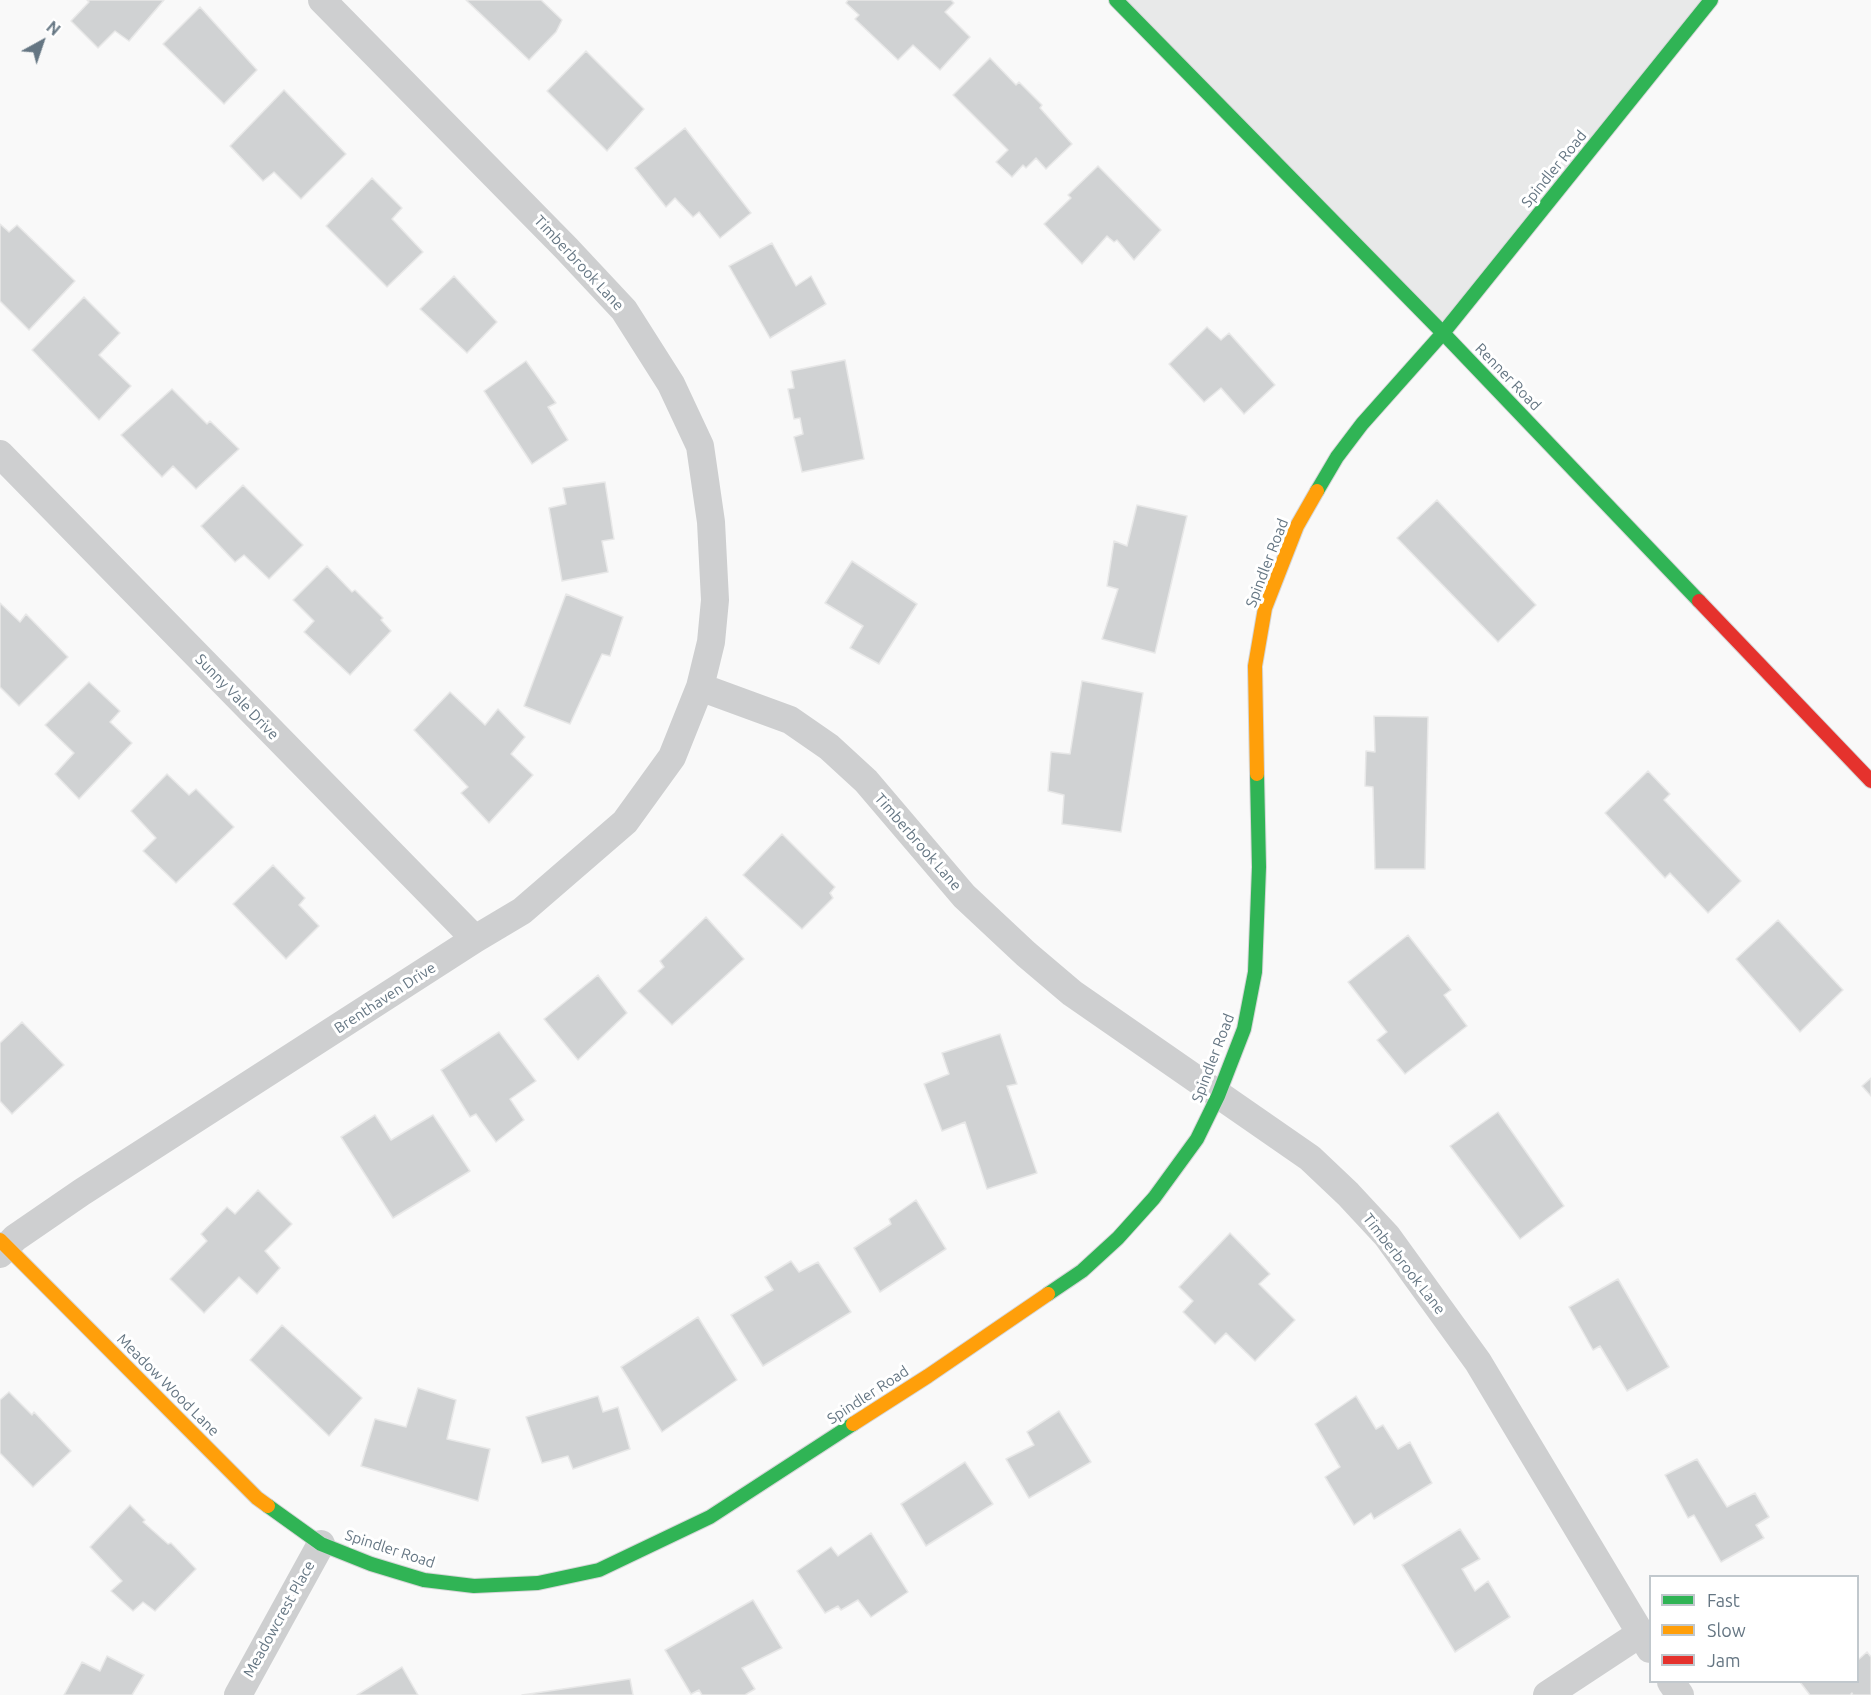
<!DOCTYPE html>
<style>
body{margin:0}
#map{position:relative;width:1871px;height:1695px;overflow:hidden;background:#f9f9f9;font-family:Ubuntu,sans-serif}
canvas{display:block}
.legend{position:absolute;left:1649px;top:1575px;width:210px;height:108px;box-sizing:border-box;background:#fff;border:2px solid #c1c8cd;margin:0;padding:8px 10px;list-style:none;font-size:18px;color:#657683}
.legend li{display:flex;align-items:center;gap:12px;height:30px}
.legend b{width:30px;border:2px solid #c1c8cd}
.north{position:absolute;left:12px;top:12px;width:60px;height:60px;-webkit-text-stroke:4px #fff;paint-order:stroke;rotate:40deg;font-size:16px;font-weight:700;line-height:24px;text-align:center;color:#657683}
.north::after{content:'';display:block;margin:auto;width:21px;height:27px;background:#657683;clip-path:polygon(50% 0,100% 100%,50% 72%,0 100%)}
</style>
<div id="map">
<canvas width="1871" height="1695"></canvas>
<ul class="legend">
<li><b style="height:8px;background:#30b455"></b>Fast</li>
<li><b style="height:8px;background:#ff9f0a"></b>Slow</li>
<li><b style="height:8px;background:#e5322d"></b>Jam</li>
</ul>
<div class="north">N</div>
</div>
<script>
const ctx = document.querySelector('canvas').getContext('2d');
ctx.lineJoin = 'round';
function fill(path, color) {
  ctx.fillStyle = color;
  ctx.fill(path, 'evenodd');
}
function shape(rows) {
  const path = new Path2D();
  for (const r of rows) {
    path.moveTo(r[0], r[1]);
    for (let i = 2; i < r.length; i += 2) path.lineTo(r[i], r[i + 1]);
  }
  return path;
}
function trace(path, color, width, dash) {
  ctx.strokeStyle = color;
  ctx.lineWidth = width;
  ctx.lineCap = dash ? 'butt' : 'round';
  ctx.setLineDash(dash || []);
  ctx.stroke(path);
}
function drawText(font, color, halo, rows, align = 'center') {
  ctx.font = font + ' Ubuntu,sans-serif';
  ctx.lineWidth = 6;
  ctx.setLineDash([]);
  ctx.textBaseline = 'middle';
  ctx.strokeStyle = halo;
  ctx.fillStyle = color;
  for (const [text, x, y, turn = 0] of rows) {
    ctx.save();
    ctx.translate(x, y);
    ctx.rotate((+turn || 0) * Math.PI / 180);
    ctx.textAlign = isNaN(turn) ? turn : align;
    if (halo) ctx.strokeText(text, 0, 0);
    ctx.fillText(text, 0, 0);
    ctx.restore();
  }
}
fill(shape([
 [1116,0,1711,0,1443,333]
]), '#e8e9e9');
const building = shape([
 [87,0,164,0,129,41,115,31,98,48,71,21,89,2,87,0],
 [466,0,541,0,562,20,556,32,529,60,466,0],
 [848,0,951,0,954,3,945,12,970,37,940,70,913,45,898,60,855,19,859,15,846,3,848,0],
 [200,7,257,70,224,104,163,44,200,7],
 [586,51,644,109,607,151,547,91,586,51],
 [990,58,1016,85,1019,82,1042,105,1040,108,1072,144,1046,169,1036,158,1026,168,1023,165,1012,177,996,162,1008,150,953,95,990,58],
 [284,90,346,154,301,199,274,172,263,181,230,146,284,90],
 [685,128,751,213,720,238,699,212,693,217,675,198,666,207,635,168,685,128],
 [1098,166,1161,230,1134,260,1117,240,1114,242,1107,236,1082,264,1044,224,1071,198,1068,195,1098,166],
 [372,178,402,208,392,219,423,252,387,287,326,226,372,178],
 [0,224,9,232,17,225,75,281,29,330,0,301,0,224],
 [772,243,796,286,811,276,826,304,770,338,729,266,772,243],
 [454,276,497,322,467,353,420,309,454,276],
 [84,297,120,333,99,355,131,386,99,420,32,350,84,297],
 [1207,327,1221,340,1229,333,1275,385,1244,414,1221,388,1204,402,1169,364,1207,327],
 [845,360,864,459,802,472,794,437,803,434,800,418,794,419,788,389,794,388,791,371,845,360],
 [526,361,556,403,548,407,568,440,532,464,484,391,526,361],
 [172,389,207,424,210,421,239,449,196,489,173,466,162,477,121,435,172,389],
 [605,482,614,539,602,541,608,572,562,581,549,508,566,504,563,488,605,482],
 [243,485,303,545,269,579,244,555,235,562,201,526,243,485],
 [1437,500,1536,605,1498,642,1397,538,1437,500],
 [1137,505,1187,516,1155,653,1102,639,1118,589,1107,586,1114,541,1127,546,1137,505],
 [852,561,917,604,879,664,850,648,863,626,825,603,852,561],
 [327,566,352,592,355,590,383,618,381,620,391,631,350,675,304,632,314,621,293,600,327,566],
 [566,594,623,617,610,656,602,654,570,724,524,706,566,594],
 [0,603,20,622,26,614,68,657,19,706,0,687,0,603],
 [1082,681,1143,693,1121,832,1062,824,1064,795,1048,791,1051,752,1070,754,1082,681],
 [89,682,120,711,110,722,132,743,79,799,55,774,74,753,45,725,89,682],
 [450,692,485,725,498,709,525,737,511,754,533,775,489,823,461,793,468,787,414,730,450,692],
 [1374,716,1428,717,1425,869,1375,869,1373,787,1365,786,1366,751,1375,752,1374,716],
 [1648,771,1670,794,1664,800,1741,881,1708,913,1670,873,1665,878,1605,813,1648,771],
 [167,774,189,795,196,789,234,827,176,883,143,851,156,838,131,811,167,774],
 [782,834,835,887,830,893,833,898,802,929,743,875,782,834],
 [273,865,305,898,299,905,319,926,286,959,233,904,273,865],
 [706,917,744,959,672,1025,638,991,664,967,660,961,706,917],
 [1778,920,1843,990,1800,1032,1736,959,1778,920],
 [1408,935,1451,990,1444,995,1467,1026,1405,1074,1377,1040,1387,1032,1348,982,1408,935],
 [598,975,627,1013,578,1060,544,1019,598,975],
 [22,1022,64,1065,12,1114,0,1101,0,1043,22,1022],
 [499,1032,536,1081,510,1099,524,1120,496,1142,476,1114,470,1117,441,1070,499,1032],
 [1000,1034,1017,1084,1007,1086,1037,1173,987,1189,965,1122,942,1131,924,1084,949,1074,942,1053,1000,1034],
 [1871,1078,1871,1096,1862,1086,1871,1078],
 [1498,1112,1564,1206,1520,1239,1450,1146,1498,1112],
 [375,1115,391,1140,433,1115,470,1171,393,1218,341,1137,375,1115],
 [258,1190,292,1224,265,1251,280,1268,257,1294,239,1277,204,1313,170,1279,207,1241,201,1234,227,1207,235,1214,258,1190],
 [916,1200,946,1249,880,1292,854,1248,891,1224,889,1219,916,1200],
 [1230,1233,1270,1274,1259,1284,1295,1320,1255,1361,1226,1333,1215,1344,1183,1312,1193,1301,1179,1287,1230,1233],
 [791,1261,799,1272,818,1262,851,1312,763,1366,731,1315,773,1290,765,1277,791,1261],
 [1618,1279,1669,1367,1627,1391,1600,1346,1593,1350,1569,1307,1618,1279],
 [698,1317,737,1380,662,1432,621,1367,698,1317],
 [282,1325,362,1398,329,1436,250,1360,282,1325],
 [418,1388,456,1400,447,1439,490,1449,478,1501,361,1466,375,1419,406,1427,418,1388],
 [9,1392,32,1415,34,1412,71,1451,33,1487,0,1453,0,1400,9,1392],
 [598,1396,603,1412,618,1407,630,1449,573,1469,568,1456,542,1463,526,1417,598,1396],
 [1356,1396,1376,1429,1383,1425,1398,1449,1410,1442,1432,1483,1374,1519,1371,1513,1354,1525,1325,1477,1340,1467,1315,1424,1356,1396],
 [1059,1411,1091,1462,1029,1498,1006,1459,1034,1445,1027,1432,1059,1411],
 [1697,1459,1727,1507,1755,1493,1769,1517,1756,1525,1764,1538,1721,1562,1694,1515,1688,1518,1665,1475,1697,1459],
 [965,1462,993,1504,926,1546,901,1504,965,1462],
 [130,1505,145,1520,143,1522,168,1544,171,1543,196,1569,155,1611,143,1602,133,1611,111,1591,122,1581,90,1547,130,1505],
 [1460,1529,1480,1559,1462,1569,1475,1591,1488,1581,1510,1617,1455,1652,1402,1565,1460,1529],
 [871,1533,908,1592,871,1617,858,1600,841,1610,838,1606,825,1613,797,1571,831,1547,838,1556,871,1533],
 [753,1600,782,1648,742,1668,755,1689,745,1695,702,1695,699,1690,691,1694,665,1650,753,1600],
 [1867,1652,1871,1657,1871,1695,1853,1695,1852,1693,1850,1695,1810,1695,1800,1682,1858,1682,1858,1660,1867,1652],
 [107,1656,144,1675,132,1695,64,1695,82,1662,100,1671,107,1656],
 [402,1667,418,1695,357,1695,402,1667],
 [630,1679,633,1695,522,1695,630,1679]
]);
fill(building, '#d0d2d3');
trace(building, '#e8e8e8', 1.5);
const fast = shape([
 [1116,0,1443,333,1699,601],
 [1317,491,1337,457,1362,424,1443,333,1711,0],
 [1048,1294,1082,1271,1118,1238,1154,1198,1197,1139,1218,1096,1244,1029,1255,972,1259,867,1257,774],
 [268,1506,321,1544,371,1564,424,1580,474,1586,538,1583,599,1570,710,1517,853,1424]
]);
const slow = shape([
 [1257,774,1255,666,1265,608,1297,526,1317,491],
 [0,1240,257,1498,268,1506],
 [853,1424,928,1376,1048,1294]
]);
const jam = shape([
 [1699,601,1871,781]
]);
trace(fast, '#d5d6d7', 16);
trace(slow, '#d5d6d7', 16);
trace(jam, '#d5d6d7', 16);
trace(shape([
 [0,454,475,939],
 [700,687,790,720,829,747,866,781,964,896,1026,954,1072,993,1310,1158,1348,1194,1387,1236,1478,1362,1650,1649],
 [0,1254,15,1238,82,1192,475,939,522,911,625,822,672,757,700,687,711,642,715,600,711,522,700,446,671,384,624,310,566,248,322,0],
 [1671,1682,1680,1695],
 [238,1695,321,1544],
 [1547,1695,1641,1633]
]), '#cecfd0', 28);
trace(fast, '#30b455', 14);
trace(slow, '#ff9f0a', 14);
trace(jam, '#e5322d', 14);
drawText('15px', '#657683', '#fff', [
 ["Spindler Road",1554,169,-51],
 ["Timberbrook Lane",579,263,47],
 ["Renner Road",1508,377,46],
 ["Spindler Road",1267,563,-69],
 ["Sunny Vale Drive",237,697,46],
 ["Timberbrook Lane",918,842,49],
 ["Brenthaven Drive",385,998,-33],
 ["Spindler Road",1213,1058,-69],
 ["Timberbrook Lane",1404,1264,52],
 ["Meadow Wood Lane",168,1385,45],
 ["Spindler Road",868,1395,-33],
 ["Spindler Road",390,1549,18],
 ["Meadowcrest Place",279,1619,-61]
]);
</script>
